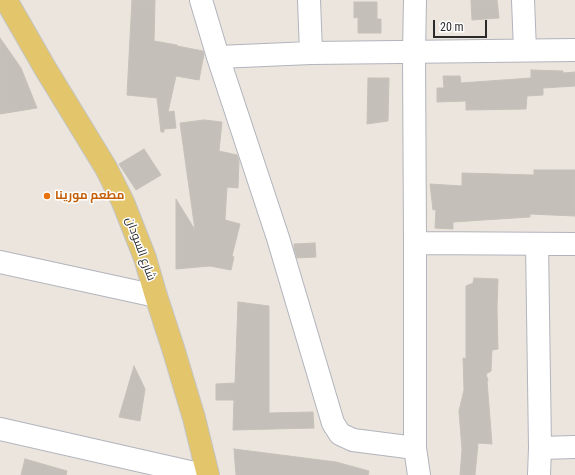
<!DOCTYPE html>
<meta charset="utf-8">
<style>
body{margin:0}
#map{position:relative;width:575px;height:475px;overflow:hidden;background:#ebe5de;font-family:"Roboto Condensed",sans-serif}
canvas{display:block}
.scale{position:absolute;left:433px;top:20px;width:54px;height:18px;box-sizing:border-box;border:2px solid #2b2b2b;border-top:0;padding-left:5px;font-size:12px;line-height:14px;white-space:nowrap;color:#2b2b2b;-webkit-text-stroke:3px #fff;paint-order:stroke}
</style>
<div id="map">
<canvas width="575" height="475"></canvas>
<div class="scale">20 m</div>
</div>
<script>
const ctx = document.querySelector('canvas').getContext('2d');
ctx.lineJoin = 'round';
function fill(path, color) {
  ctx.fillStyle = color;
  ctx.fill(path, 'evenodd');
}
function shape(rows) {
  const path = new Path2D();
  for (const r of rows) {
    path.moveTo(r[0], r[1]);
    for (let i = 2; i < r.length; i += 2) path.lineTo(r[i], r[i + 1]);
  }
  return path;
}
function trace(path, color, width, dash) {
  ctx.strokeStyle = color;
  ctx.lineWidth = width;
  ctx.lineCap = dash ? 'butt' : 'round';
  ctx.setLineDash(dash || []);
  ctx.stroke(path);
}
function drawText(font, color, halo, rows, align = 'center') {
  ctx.font = font + ' "Roboto Condensed",Cairo,sans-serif';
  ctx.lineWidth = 3;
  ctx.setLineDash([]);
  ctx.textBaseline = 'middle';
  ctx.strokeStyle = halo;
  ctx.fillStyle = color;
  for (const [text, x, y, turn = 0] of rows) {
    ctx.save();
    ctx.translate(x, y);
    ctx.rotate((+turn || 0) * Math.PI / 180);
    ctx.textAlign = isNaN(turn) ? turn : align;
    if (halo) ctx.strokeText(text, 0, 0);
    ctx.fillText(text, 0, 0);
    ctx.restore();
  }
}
const building = shape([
 [132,0,155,0,154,41,177,45,177,46,203,51,204,54,199,80,176,76,168,112,174,111,176,128,164,129,164,132,161,132,157,98,127,95,132,0],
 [471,0,497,0,499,18,472,20,471,0],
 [354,2,377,2,377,19,381,19,381,33,358,33,358,17,354,18,354,2],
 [0,38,21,68,37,108,0,114,0,38],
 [531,70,563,71,563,73,575,72,575,86,543,88,543,95,527,96,526,109,466,110,466,101,437,102,437,88,444,88,443,76,460,76,461,83,531,78,531,70],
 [368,78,389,78,388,121,367,124,368,78],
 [204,120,222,122,219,151,237,155,239,161,238,188,227,187,225,220,240,224,232,256,234,257,231,270,210,266,176,269,176,199,195,230,180,123,204,120],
 [144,149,161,175,136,190,119,164,144,149],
 [534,170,575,170,575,216,530,214,530,217,453,222,453,229,435,228,436,209,433,210,430,184,462,186,462,173,534,175,534,170],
 [315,243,316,257,297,258,294,248,294,244,315,243],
 [474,278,498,279,497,309,498,349,492,350,491,371,486,374,488,381,487,381,492,444,478,443,475,475,460,475,462,450,459,411,464,390,463,358,466,359,466,286,473,283,474,278],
 [238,302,269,306,269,413,313,412,314,428,233,430,234,400,216,400,216,384,235,383,238,302],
 [134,366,145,389,140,421,119,417,134,366],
 [234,449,336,462,369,471,368,475,236,475,234,449],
 [25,459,67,471,66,475,21,475,25,459]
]);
fill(building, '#c4c0b9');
trace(building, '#c6c1b8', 1);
const minor = shape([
 [201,0,218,57,278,238,333,423,340,434,353,440,415,448],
 [309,0,311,53],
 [415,0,414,52,415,243,415,448,419,475],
 [523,0,525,50],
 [218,57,311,53,575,50],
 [415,243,575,244],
 [537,244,540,448,539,475],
 [0,262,156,296],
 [0,429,203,475],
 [540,448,575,447]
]);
const major = shape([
 [6,0,45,68,106,168,123,202,145,258,156,296,173,348,194,418,208,475]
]);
trace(minor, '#b2b4bd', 24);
trace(major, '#c4c4c4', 24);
trace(minor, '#fff', 22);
trace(major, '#e3c66b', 22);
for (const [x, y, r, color] of [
 [47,196,4,"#e8710a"]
]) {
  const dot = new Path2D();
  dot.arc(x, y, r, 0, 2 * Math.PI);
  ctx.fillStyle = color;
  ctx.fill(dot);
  trace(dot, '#fff', 1.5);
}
drawText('bold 12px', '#c56008', '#fff', [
 ["مطعم مورينا",55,196]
], 'left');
drawText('12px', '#2b2b2b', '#fff', [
 ["شارع السودان",140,249,70]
]);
</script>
